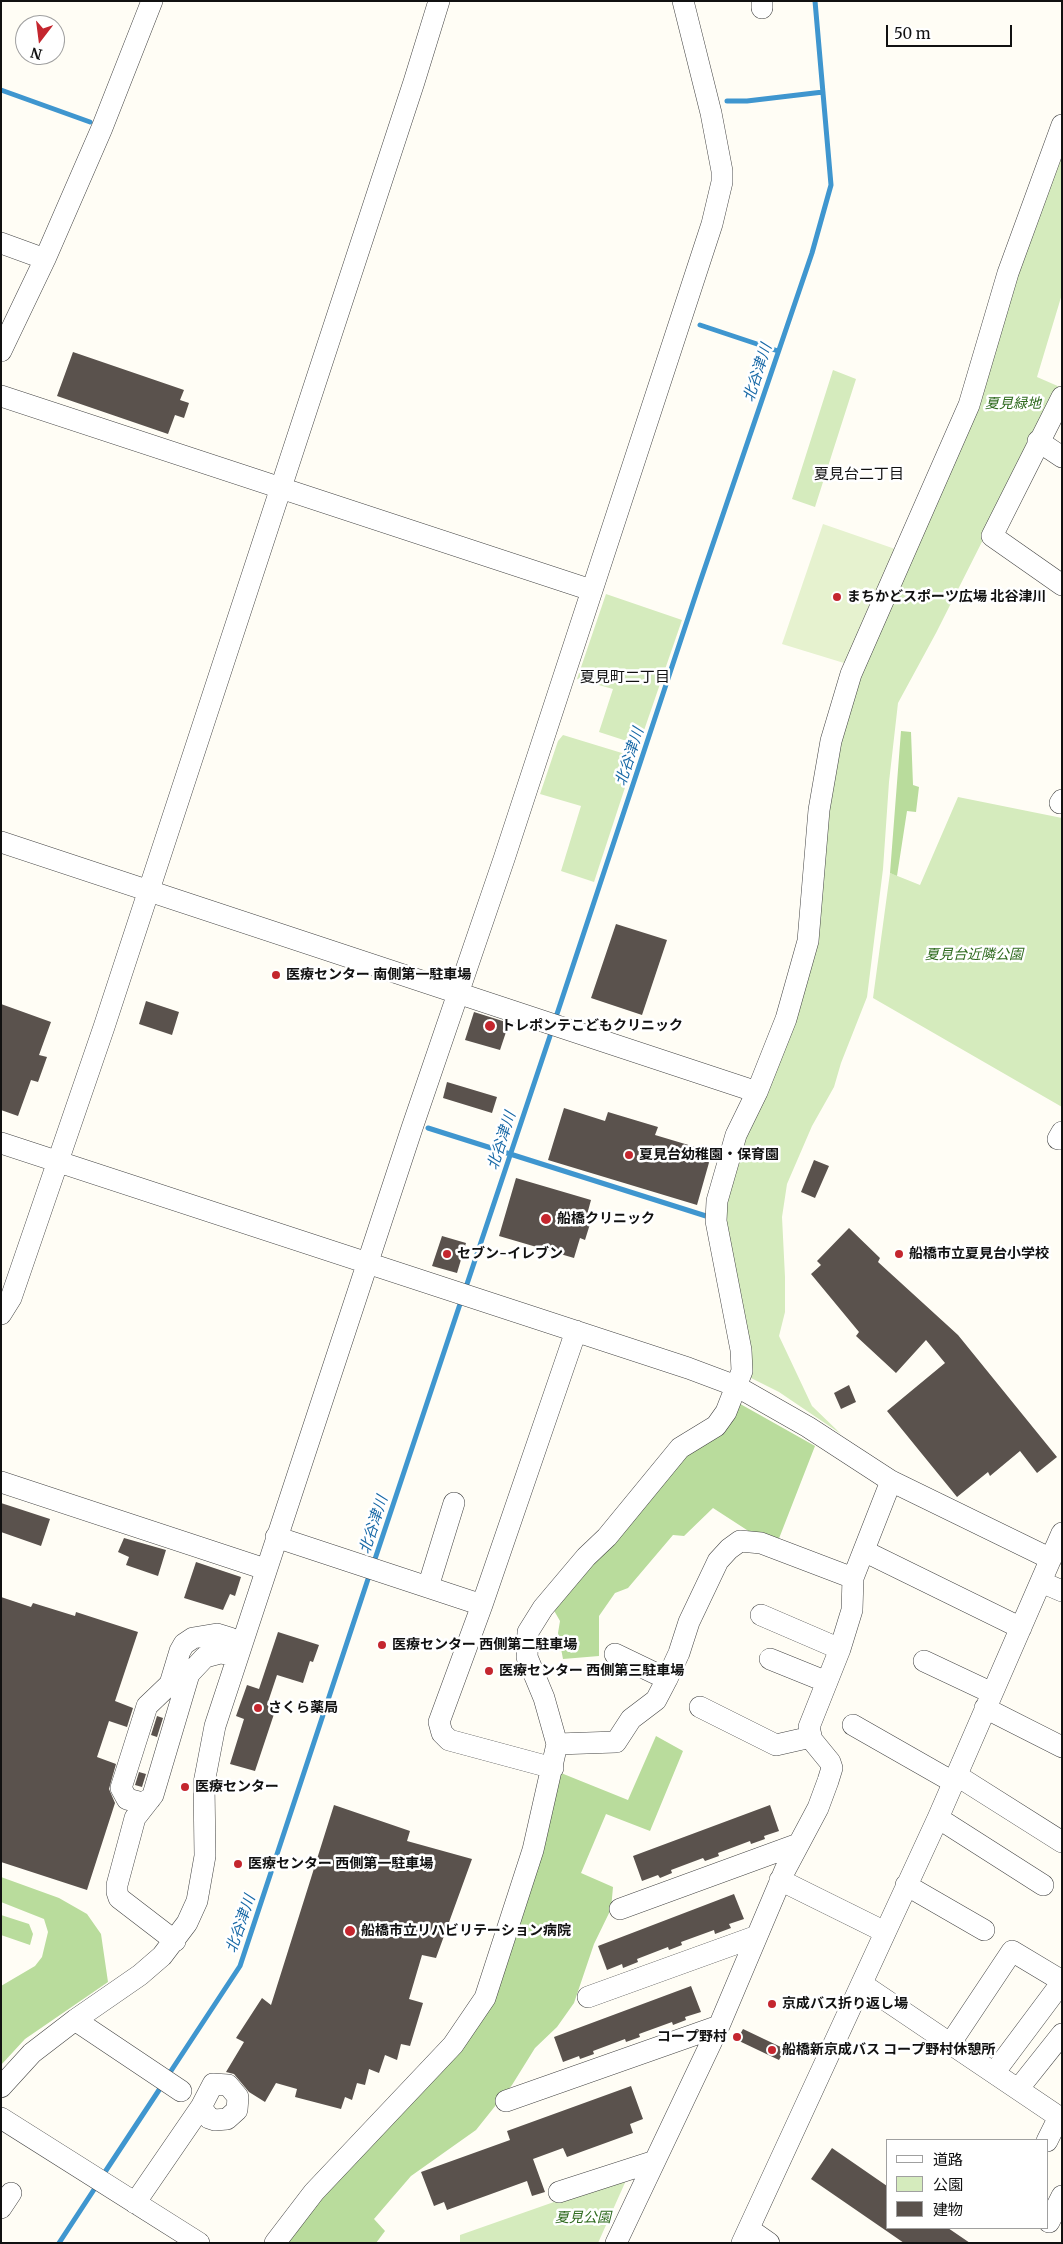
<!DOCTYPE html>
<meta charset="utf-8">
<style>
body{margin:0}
#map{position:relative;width:1063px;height:2244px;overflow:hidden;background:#fffdf5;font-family:Merriweather,"Noto Sans JP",serif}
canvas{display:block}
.frame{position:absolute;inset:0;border:2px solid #111;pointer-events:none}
.legend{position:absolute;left:886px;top:2139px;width:162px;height:90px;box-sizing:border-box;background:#fff;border:1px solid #a0a0a0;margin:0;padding:6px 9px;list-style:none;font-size:15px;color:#111}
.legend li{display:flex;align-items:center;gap:10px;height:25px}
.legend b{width:25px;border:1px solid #a0a0a0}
.north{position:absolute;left:15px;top:15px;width:50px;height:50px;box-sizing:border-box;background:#fff;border:1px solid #a0a0a0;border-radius:50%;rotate:195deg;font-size:14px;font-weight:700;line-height:20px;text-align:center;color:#111}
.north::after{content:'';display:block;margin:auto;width:18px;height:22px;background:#c4262e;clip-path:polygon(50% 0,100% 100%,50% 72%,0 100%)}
.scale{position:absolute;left:886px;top:25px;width:126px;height:22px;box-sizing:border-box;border:2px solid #111;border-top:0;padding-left:6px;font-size:15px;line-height:18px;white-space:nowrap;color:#111;-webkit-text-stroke:4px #fff;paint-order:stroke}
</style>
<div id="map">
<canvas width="1063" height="2244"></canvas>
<div class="frame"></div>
<ul class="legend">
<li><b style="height:6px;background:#fff"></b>道路</li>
<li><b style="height:14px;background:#d5ebbd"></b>公園</li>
<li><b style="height:14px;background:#5a524d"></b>建物</li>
</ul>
<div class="north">N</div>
<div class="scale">50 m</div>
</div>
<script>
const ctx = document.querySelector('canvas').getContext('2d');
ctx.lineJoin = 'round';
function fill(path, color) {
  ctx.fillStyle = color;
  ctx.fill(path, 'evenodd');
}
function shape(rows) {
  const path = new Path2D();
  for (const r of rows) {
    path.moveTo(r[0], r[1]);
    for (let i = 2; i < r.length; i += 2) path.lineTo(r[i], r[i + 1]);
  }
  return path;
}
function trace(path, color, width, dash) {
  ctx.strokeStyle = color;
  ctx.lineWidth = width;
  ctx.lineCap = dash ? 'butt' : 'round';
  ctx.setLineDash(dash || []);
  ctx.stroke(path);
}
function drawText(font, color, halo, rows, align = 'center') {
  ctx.font = font + ' Merriweather,"Noto Sans JP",serif';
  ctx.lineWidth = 5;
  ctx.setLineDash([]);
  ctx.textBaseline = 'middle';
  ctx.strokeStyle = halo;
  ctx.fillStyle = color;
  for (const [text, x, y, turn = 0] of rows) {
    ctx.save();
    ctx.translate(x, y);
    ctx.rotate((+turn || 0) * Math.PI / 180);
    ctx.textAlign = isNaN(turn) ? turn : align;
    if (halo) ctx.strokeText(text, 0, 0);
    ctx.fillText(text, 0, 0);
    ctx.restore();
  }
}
fill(shape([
 [1062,138,1062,294,1037,377,1060,387,936,633,898,703,889,782,883,869,867,997,841,1063,834,1087,812,1126,787,1184,782,1217,785,1277,785,1312,779,1336,812,1406,841,1434,779,1392,745,1375,723,1220,727,1182,792,1020,835,741],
 [833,370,856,379,815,507,792,499],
 [606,594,682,620,639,745,599,732,613,689,577,679],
 [563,735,635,757,594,882,561,871,581,806,540,794,558,741],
 [958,797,1062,818,1062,1107,873,998,890,873,920,885],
 [628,2176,598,2243,460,2243,460,2235]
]), '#d5ebbd');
fill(shape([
 [901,731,911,732,913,785,919,787,916,812,907,811,897,876,890,873],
 [735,1401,815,1446,778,1541,750,1532,713,1508,684,1536,673,1535,628,1588,615,1593,599,1616,599,1656,563,1659,558,1633,560,1621,552,1607],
 [656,1736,683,1751,650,1831,606,1814,581,1873,613,1887,611,1909,594,1944,574,2003,557,2027,535,2048,512,2085,476,2130,411,2176,374,2219,385,2231,376,2243,283,2243,456,2049,561,1773,628,1800],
 [1,1877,59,1898,87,1914,101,1934,108,1982,25,2039,1,2065,1,1986,35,1966,42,1957,48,1932,44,1919,1,1902],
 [1,1915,29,1924,33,1934,30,1945,1,1935]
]), '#b9dc9c');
fill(shape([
 [823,524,898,550,844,663,782,644]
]), '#e6f2cf');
trace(shape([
 [1,90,90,122],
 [727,101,747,101,823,92],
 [700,325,778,351],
 [555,1020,699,585,812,253,831,185,815,1],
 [428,1128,706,1216],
 [465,1290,552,1030],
 [373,1565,462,1298],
 [167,2077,240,1966,370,1573],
 [103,2175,163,2084],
 [59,2243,97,2185]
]), '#3f96cf', 5);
fill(shape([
 [73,352,184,390,180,400,189,403,184,418,175,415,168,434,57,396],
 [616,924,667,940,642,1015,591,998],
 [146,1001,179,1012,172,1035,139,1024],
 [1,1004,51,1022,39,1055,47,1057,38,1082,31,1080,18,1116,1,1110],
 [474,1012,509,1023,500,1050,465,1040],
 [447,1082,497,1097,492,1113,443,1098],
 [564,1108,605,1121,608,1112,658,1127,655,1135,712,1152,697,1205,548,1160],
 [814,1160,829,1166,815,1198,801,1192],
 [516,1178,591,1200,585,1222,590,1224,585,1240,580,1238,574,1258,499,1236],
 [849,1228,880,1258,878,1262,958,1335,1057,1457,1037,1473,1020,1451,990,1476,988,1472,957,1497,887,1411,945,1363,926,1340,896,1373,856,1336,859,1332,811,1274,821,1265,817,1261],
 [442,1236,466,1243,457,1273,432,1266],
 [849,1385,856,1402,841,1409,834,1393],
 [1,1503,50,1519,41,1546,1,1532],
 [124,1538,166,1550,158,1576,126,1565,129,1557,118,1552],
 [196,1562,241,1577,235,1596,230,1594,223,1610,184,1598],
 [1,1597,31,1607,33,1603,75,1616,76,1612,138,1632,115,1701,133,1708,127,1727,109,1721,97,1757,116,1764,109,1789,115,1803,87,1890,1,1862],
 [278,1632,319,1645,313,1662,310,1661,303,1683,277,1675,267,1705,276,1708,255,1771,230,1764,244,1719,236,1716,247,1685,259,1689],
 [157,1716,163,1718,157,1737,151,1735],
 [139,1772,146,1774,142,1787,135,1785],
 [334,1805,410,1831,407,1841,472,1859,436,1958,422,1955,409,1999,423,2003,410,2046,401,2044,397,2060,385,2055,379,2073,369,2069,365,2085,357,2083,352,2100,345,2097,341,2109,295,2097,297,2089,276,2083,265,2102,249,2092,234,2074,226,2072,244,2042,236,2038,262,1998,271,2005],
 [770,1805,779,1831,764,1836,765,1839,751,1844,750,1841,718,1853,719,1856,705,1861,703,1858,671,1870,672,1873,660,1878,658,1875,642,1881,633,1856],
 [734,1894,744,1919,729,1924,731,1928,715,1934,714,1930,681,1942,682,1945,669,1950,668,1947,637,1959,638,1962,623,1968,622,1964,607,1970,598,1946],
 [691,1986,701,2012,685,2017,686,2020,673,2025,672,2022,639,2034,640,2037,626,2042,625,2039,593,2051,594,2054,580,2059,579,2056,563,2062,554,2037],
 [743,2029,785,2049,779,2060,737,2040],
 [631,2086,643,2119,630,2124,633,2133,567,2157,563,2148,533,2159,545,2192,532,2196,527,2181,447,2210,444,2202,434,2206,421,2172,510,2140,507,2131],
 [832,2148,887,2186,887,2228,948,2228,970,2243,904,2243,811,2179]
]), '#5a524d');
const minor = shape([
 [762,1,762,8],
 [1,243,45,259],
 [1,351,45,259,102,128,152,1],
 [1,396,591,590],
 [1062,397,992,536,1062,585],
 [1038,441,1062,457],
 [1060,803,1062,800],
 [1,842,757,1092],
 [1058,1139,1062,1132],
 [1,1143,688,1368,736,1386,808,1427,891,1481,1051,1559],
 [1,1314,11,1298,104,1027,414,82,439,1],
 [1,1482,265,1569],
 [276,1537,482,1605],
 [864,1551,1021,1628],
 [1041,1582,1062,1591],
 [428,1587,454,1503],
 [761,1615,840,1649],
 [615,1654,667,1679],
 [770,1659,827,1682],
 [924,1661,992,1693],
 [700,1707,776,1745,811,1737],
 [985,1708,1062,1747],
 [853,1725,953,1782],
 [557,1744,616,1742,631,1719,656,1700,667,1679,679,1653,689,1622,718,1561,729,1549,740,1541,761,1543,853,1578],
 [553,1768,449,1740,442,1733,439,1722,482,1605,576,1331],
 [956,1775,1062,1842],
 [150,1799,142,1803,127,1799,121,1788,147,1706,170,1684,180,1651,184,1644,193,1638,217,1634,230,1638,240,1648],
 [938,1818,1043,1885],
 [780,1880,885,1932],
 [906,1885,984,1930],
 [620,1909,798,1844],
 [175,1941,119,1898,117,1892,117,1885,135,1818,153,1795,189,1674,205,1657,220,1653,226,1654,240,1648],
 [862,1984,1062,2119],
 [588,1997,757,1936],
 [75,2020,181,2091],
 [950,2044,1012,1951,1062,1981],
 [994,2073,1062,1982],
 [1,2087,32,2053,75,2020,140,1975,162,1956,187,1923,197,1901,205,1856,204,1783,215,1726,412,1128,504,859,712,224,722,182,722,171,711,113,683,1],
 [1019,2088,1062,2034],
 [506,2101,719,2026],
 [1,2118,199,2243],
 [1047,2141,1059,2117],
 [559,2192,655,2161],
 [135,2203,201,2107,213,2084,228,2085,238,2097,237,2110,227,2119,215,2120,209,2118,201,2107],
 [1,2208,11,2193],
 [1049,2222,1062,2196],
 [749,2229,769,2243],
 [275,2243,314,2192,453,2045,485,1998,533,1850,557,1744,544,1698,527,1657,528,1632,543,1608,586,1557,607,1537,680,1448,716,1426,726,1412,742,1371,741,1350,716,1221,717,1201,736,1135,757,1092,786,1019,808,941,819,810,831,741,851,674,969,405,1008,273,1062,125],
 [616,2243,719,2026,785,1870,818,1808,828,1781,832,1768,830,1762,812,1740,809,1727,840,1649,852,1610,853,1578,891,1481],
 [742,2243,938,1818,1062,1533]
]);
trace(minor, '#444', 22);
trace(minor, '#fff', 21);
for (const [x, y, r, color] of [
 [837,597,5,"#c4262e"],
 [276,975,5,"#c4262e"],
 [490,1026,6,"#c4262e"],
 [629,1155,5,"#c4262e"],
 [546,1219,6,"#c4262e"],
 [447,1254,5,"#c4262e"],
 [899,1254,5,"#c4262e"],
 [382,1645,5,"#c4262e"],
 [489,1671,5,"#c4262e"],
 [258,1708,5,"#c4262e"],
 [185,1787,5,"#c4262e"],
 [238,1864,5,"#c4262e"],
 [350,1931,6,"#c4262e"],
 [772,2004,5,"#c4262e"],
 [737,2037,5,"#c4262e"],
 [772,2050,5,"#c4262e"]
]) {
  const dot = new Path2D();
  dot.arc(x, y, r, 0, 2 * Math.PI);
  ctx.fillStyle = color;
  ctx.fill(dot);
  trace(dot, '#fff', 2);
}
drawText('italic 14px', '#2f6b1f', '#fff', [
 ["夏見緑地",1013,404],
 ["夏見台近隣公園",974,955],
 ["夏見公園",583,2218]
]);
drawText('bold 14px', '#111', '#fff', [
 ["まちかどスポーツ広場 北谷津川",847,597],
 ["医療センター 南側第一駐車場",286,975],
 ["トレポンテこどもクリニック",501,1026],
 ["夏見台幼稚園・保育園",639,1155],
 ["船橋クリニック",557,1219],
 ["セブン-イレブン",457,1254],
 ["船橋市立夏見台小学校",909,1254],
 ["医療センター 西側第二駐車場",392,1645],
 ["医療センター 西側第三駐車場",499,1671],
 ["さくら薬局",268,1708],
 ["医療センター",195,1787],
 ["医療センター 西側第一駐車場",248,1864],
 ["船橋市立リハビリテーション病院",361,1931],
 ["京成バス折り返し場",782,2004],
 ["コープ野村",727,2037,"right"],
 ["船橋新京成バス コープ野村休憩所",782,2050]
], 'left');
drawText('italic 15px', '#1768a6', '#fff', [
 ["北谷津川",758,373,-72],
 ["北谷津川",630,757,-72],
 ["北谷津川",502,1141,-72],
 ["北谷津川",374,1525,-72],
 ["北谷津川",241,1924,-71]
]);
drawText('15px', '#111', '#fff', [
 ["夏見台二丁目",859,475],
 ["夏見町二丁目",625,678]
]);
</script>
